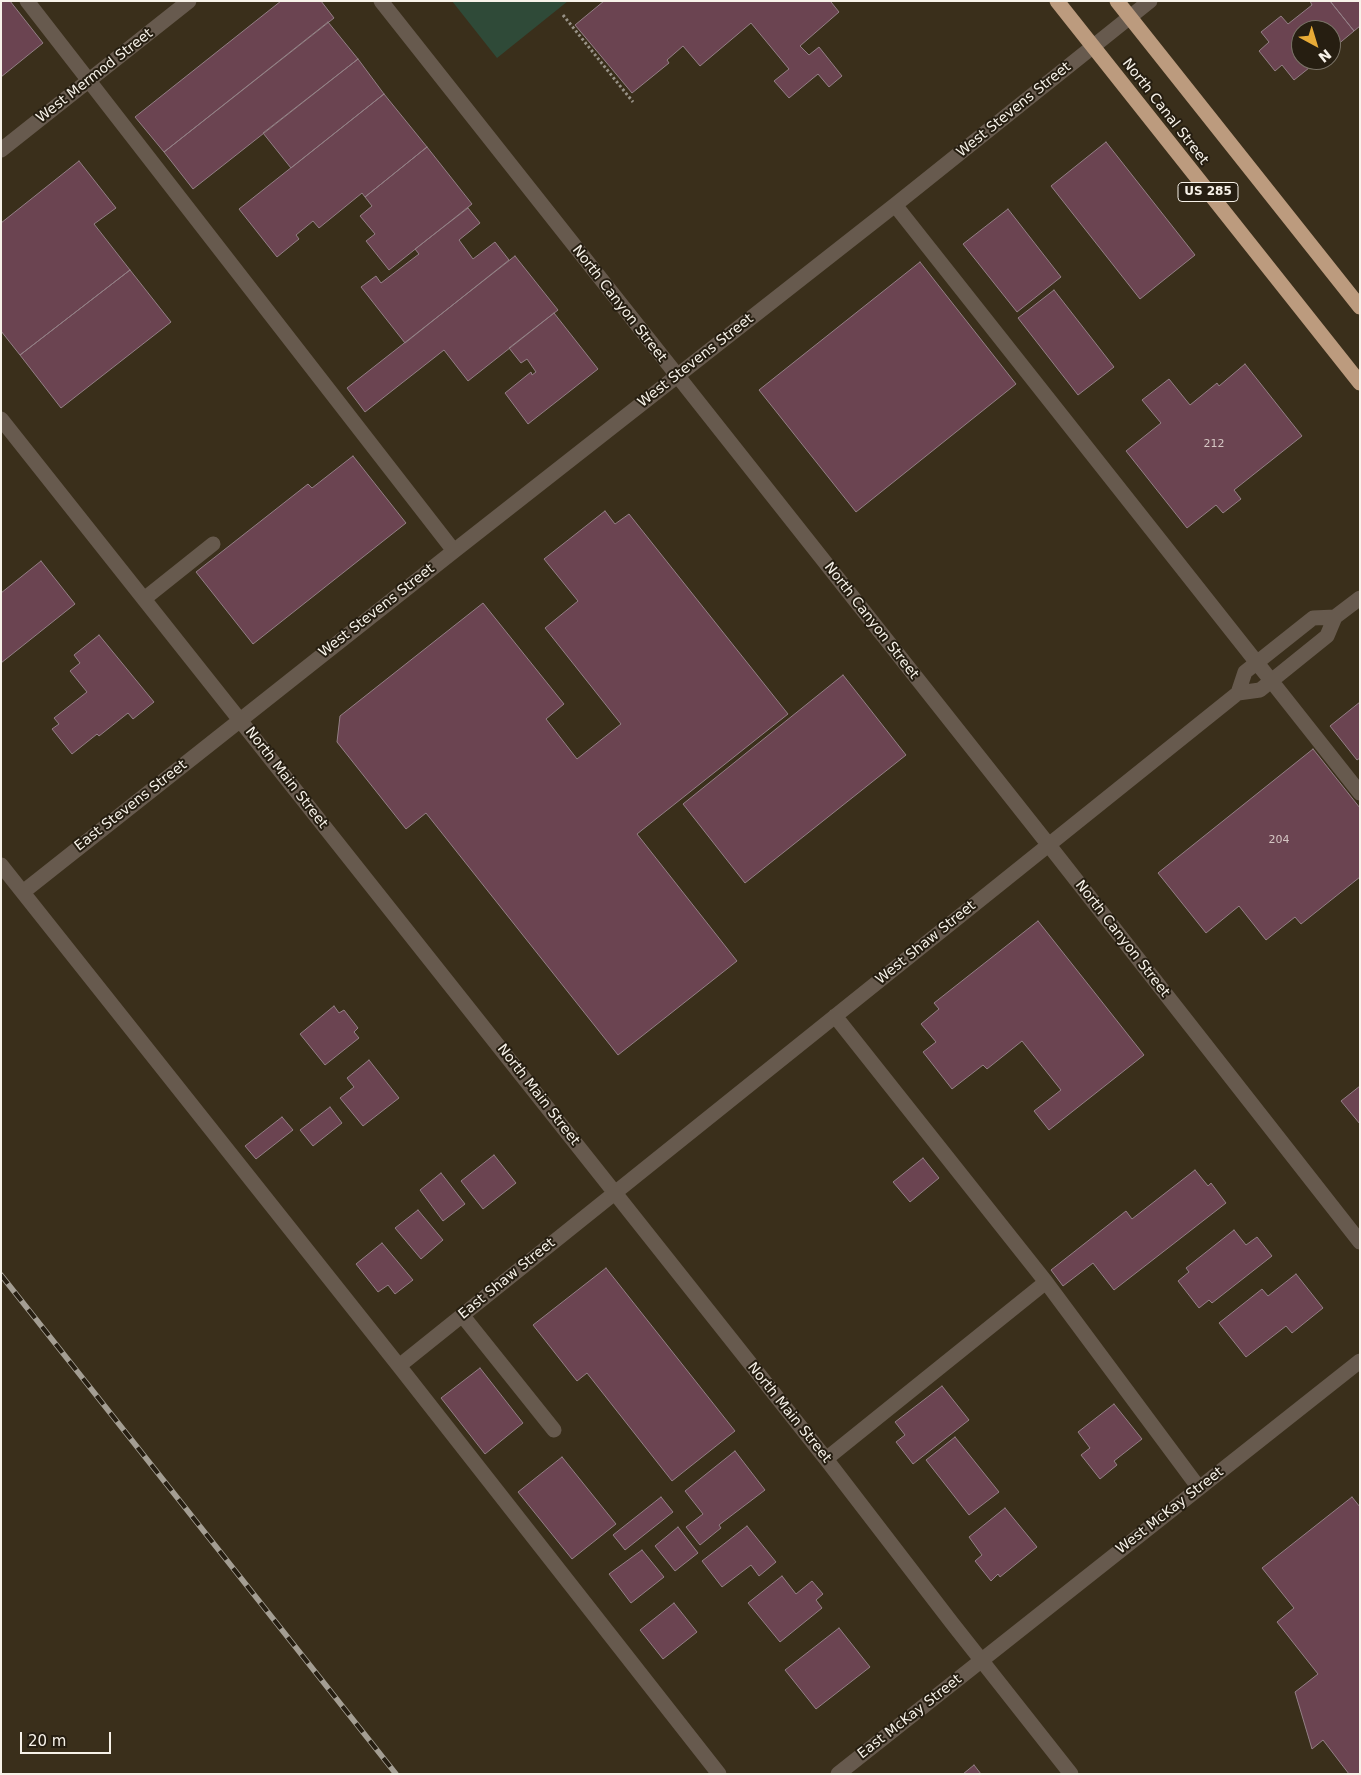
<!DOCTYPE html>
<style>
body{margin:0}
#map{position:relative;width:1361px;height:1775px;overflow:hidden;background:#2f281b;font-family:"DejaVu Sans",sans-serif}
canvas{display:block}
.frame{position:absolute;inset:0;border:2px solid #f7f2e9;pointer-events:none}
.north{position:absolute;left:1291px;top:20px;width:50px;height:50px;box-sizing:border-box;background:#261e11;border:1px solid #7a7367;border-radius:50%;rotate:141deg;font-size:14px;font-weight:700;line-height:20px;text-align:center;color:#f7f2e9}
.north::after{content:'';display:block;margin:auto;width:18px;height:22px;background:#e8ab37;clip-path:polygon(50% 0,100% 100%,50% 72%,0 100%)}
.scale{position:absolute;left:20px;top:1732px;width:91px;height:22px;box-sizing:border-box;border:2px solid #f7f2e9;border-top:0;padding-left:6px;font-size:15px;line-height:18px;white-space:nowrap;color:#f7f2e9;-webkit-text-stroke:4px #261e11;paint-order:stroke}
</style>
<div id="map">
<canvas width="1361" height="1775"></canvas>
<div class="frame"></div>
<div class="north">N</div>
<div class="scale">20 m</div>
</div>
<script>
const ctx = document.querySelector('canvas').getContext('2d');
ctx.lineJoin = 'round';
function fill(path, color) {
  ctx.fillStyle = color;
  ctx.fill(path, 'evenodd');
}
function shape(rows) {
  const path = new Path2D();
  for (const r of rows) {
    path.moveTo(r[0], r[1]);
    for (let i = 2; i < r.length; i += 2) path.lineTo(r[i], r[i + 1]);
  }
  return path;
}
function trace(path, color, width, dash) {
  ctx.strokeStyle = color;
  ctx.lineWidth = width;
  ctx.lineCap = dash ? 'butt' : 'round';
  ctx.setLineDash(dash || []);
  ctx.stroke(path);
}
function drawText(font, color, halo, rows, align = 'center') {
  ctx.font = font + ' "DejaVu Sans",sans-serif';
  ctx.lineWidth = 4;
  ctx.setLineDash([]);
  ctx.textBaseline = 'middle';
  ctx.strokeStyle = halo;
  ctx.fillStyle = color;
  for (const [text, x, y, turn = 0] of rows) {
    ctx.save();
    ctx.translate(x, y);
    ctx.rotate((+turn || 0) * Math.PI / 180);
    ctx.textAlign = isNaN(turn) ? turn : align;
    if (halo) ctx.strokeText(text, 0, 0);
    ctx.fillText(text, 0, 0);
    ctx.restore();
  }
}
fill(shape([
 [1,1,1360,1,1360,1774,1,1774],
 [1301,30,1331,30,1331,60,1301,60]
]), '#3a2f1b');
fill(shape([
 [452,1,568,1,497,58]
]), '#2f4a38');
const building = shape([
 [1,1,10,1,43,43,1,77,1,1],
 [281,1,321,1,334,18,164,152,135,117,281,1],
 [604,1,833,1,831,2,839,12,800,46,809,55,819,47,842,76,829,87,818,74,789,98,774,81,789,69,751,23,700,66,683,46,667,60,669,63,632,93,575,25,604,1],
 [1310,1,1330,1,1354,31,1336,46,1339,49,1331,56,1331,30,1301,30,1301,60,1326,60,1317,67,1314,64,1294,80,1282,65,1275,71,1259,51,1269,42,1261,32,1281,16,1288,24,1312,5,1310,1],
 [1330,1,1360,1,1360,26,1354,31,1330,1],
 [328,22,358,59,193,189,164,152,328,22],
 [358,59,384,94,291,168,263,133,358,59],
 [384,94,427,147,365,197,362,193,319,228,313,221,296,235,299,239,277,257,239,209,384,94],
 [1106,142,1195,255,1140,299,1051,186,1106,142],
 [427,147,472,204,389,270,366,241,375,234,360,216,372,206,365,197,427,147],
 [79,161,116,208,94,224,130,270,20,355,1,331,1,223,79,161],
 [468,208,480,223,459,240,473,259,495,242,509,260,405,343,361,287,376,276,381,283,419,254,415,249,468,208],
 [1008,209,1061,277,1017,312,963,244,1008,209],
 [515,256,558,310,468,381,444,350,365,412,347,388,515,256],
 [920,262,1016,384,856,512,759,390,920,262],
 [130,270,171,322,61,408,20,355,130,270],
 [1054,290,1114,367,1078,395,1018,318,1054,290],
 [554,313,598,369,528,424,505,393,531,372,532,375,536,372,527,359,521,363,509,348,554,313],
 [1245,364,1302,436,1234,490,1241,499,1223,513,1216,505,1187,528,1126,451,1161,423,1142,400,1169,379,1190,405,1217,383,1219,386,1245,364],
 [353,456,406,523,253,644,196,572,308,484,312,488,353,456],
 [605,511,615,524,629,514,788,714,637,834,737,961,618,1055,426,813,406,829,337,742,340,716,483,603,564,704,546,719,577,759,621,724,545,628,578,601,544,559,605,511],
 [41,561,75,604,1,663,1,593,41,561],
 [99,635,154,702,133,719,128,713,99,736,97,734,72,754,52,729,59,724,54,718,87,692,70,671,80,663,74,655,99,635],
 [843,675,906,755,745,883,683,804,843,675],
 [1360,702,1360,758,1357,760,1330,726,1360,702],
 [1313,749,1360,808,1360,877,1301,924,1295,917,1266,940,1239,906,1206,933,1158,873,1313,749],
 [1038,921,1144,1055,1049,1130,1034,1111,1061,1090,1022,1041,987,1069,983,1065,952,1089,923,1052,936,1042,921,1024,939,1009,934,1003,1038,921],
 [334,1006,339,1013,344,1010,358,1028,354,1032,359,1038,325,1065,300,1034,334,1006],
 [369,1060,399,1098,363,1126,340,1098,354,1087,347,1078,369,1060],
 [1360,1086,1360,1124,1341,1101,1360,1086],
 [330,1107,342,1123,313,1146,300,1130,330,1107],
 [282,1117,293,1130,256,1159,245,1146,282,1117],
 [494,1155,516,1183,483,1209,461,1181,494,1155],
 [923,1158,939,1178,910,1202,893,1182,923,1158],
 [1195,1170,1208,1186,1211,1183,1226,1203,1114,1290,1093,1263,1063,1286,1051,1270,1126,1211,1132,1219,1195,1170],
 [441,1173,465,1204,443,1221,420,1190,441,1173],
 [418,1210,443,1240,421,1259,395,1228,418,1210],
 [1234,1230,1246,1245,1257,1237,1272,1256,1212,1303,1209,1300,1199,1308,1178,1281,1189,1272,1186,1268,1234,1230],
 [382,1243,413,1280,395,1294,388,1285,378,1292,356,1264,382,1243],
 [606,1268,735,1431,672,1481,587,1373,577,1381,533,1325,606,1268],
 [1296,1274,1323,1308,1292,1333,1286,1326,1246,1357,1219,1323,1262,1289,1268,1296,1296,1274],
 [480,1368,523,1423,485,1454,441,1398,480,1368],
 [942,1386,969,1420,913,1464,896,1442,905,1435,895,1422,942,1386],
 [1114,1404,1142,1439,1114,1461,1117,1465,1100,1479,1081,1455,1090,1448,1078,1432,1114,1404],
 [955,1437,999,1492,969,1515,926,1460,955,1437],
 [735,1451,765,1490,719,1525,721,1528,700,1545,686,1527,703,1514,685,1491,735,1451],
 [562,1457,616,1524,572,1559,518,1492,562,1457],
 [661,1497,673,1512,625,1550,613,1535,661,1497],
 [1352,1497,1360,1507,1360,1774,1349,1774,1323,1740,1312,1749,1295,1692,1318,1674,1277,1622,1294,1608,1262,1568,1352,1497],
 [1005,1508,1037,1547,1000,1577,998,1574,991,1581,975,1561,982,1555,969,1537,1005,1508],
 [747,1526,776,1562,759,1576,751,1565,722,1587,702,1561,747,1526],
 [678,1527,698,1553,675,1571,655,1546,678,1527],
 [642,1550,664,1577,631,1603,609,1574,642,1550],
 [782,1576,796,1594,812,1581,823,1594,816,1600,822,1608,780,1642,748,1603,782,1576],
 [674,1603,697,1632,663,1659,640,1630,674,1603],
 [839,1628,870,1667,816,1709,785,1670,839,1628],
 [974,1765,981,1774,963,1774,974,1765]
]);
fill(building, '#6b4451');
trace(building, '#937f85', 1);
trace(shape([
 [563,15,633,102]
]), '#989287', 3, [2.5, 2.5]);
trace(shape([
 [27,1,454,551],
 [381,1,1048,844,1360,1242],
 [1,150,189,1],
 [895,205,1360,793],
 [1,419,826,1459,952,1623,1071,1774],
 [144,599,213,544],
 [1238,693,1245,672,1313,618,1335,617],
 [1,865,399,1366,719,1774],
 [23,892,454,551,895,205,1150,1],
 [835,1016,1046,1282,1199,1488],
 [462,1315,554,1430],
 [399,1366,1238,693,1260,690,1327,636,1335,617,1360,598],
 [826,1459,1046,1282],
 [838,1774,1360,1361]
]), '#675a4e', 15);
trace(shape([
 [1057,1,1360,383],
 [1117,1,1360,307]
]), '#bc9b7e', 15);
const rail = shape([
 [1,1275,396,1774]
]);
trace(rail, '#a49e93', 5.5);
trace(rail, '#261e11', 4, [11]);
drawText('11px', '#d4c6c3', null, [
 ["212",1214,444],
 ["204",1279,840]
]);
for (const [x, y, w] of [
 [1208,192,60]
]) {
  const box = new Path2D();
  box.roundRect(x - w / 2, y - 9.5, w, 19, 4);
  ctx.fillStyle = '#261e11';
  ctx.fill(box);
  trace(box, '#f7f2e9', 1);
}
drawText('bold 12px', '#f7f2e9', null, [
 ["US 285",1208,192]
]);
drawText('14px', '#f7f2e9', '#261e11', [
 ["West Mermod Street",95,76,-38],
 ["West Stevens Street",1014,110,-39],
 ["North Canal Street",1165,112,52],
 ["North Canyon Street",619,304,52],
 ["West Stevens Street",696,361,-38],
 ["West Stevens Street",377,611,-38],
 ["North Canyon Street",871,621,52],
 ["North Main Street",286,778,52],
 ["East Stevens Street",131,806,-38],
 ["North Canyon Street",1122,939,52],
 ["West Shaw Street",926,943,-39],
 ["North Main Street",538,1095,52],
 ["East Shaw Street",507,1279,-39],
 ["North Main Street",789,1413,51],
 ["West McKay Street",1170,1511,-38],
 ["East McKay Street",910,1717,-38]
]);
</script>
